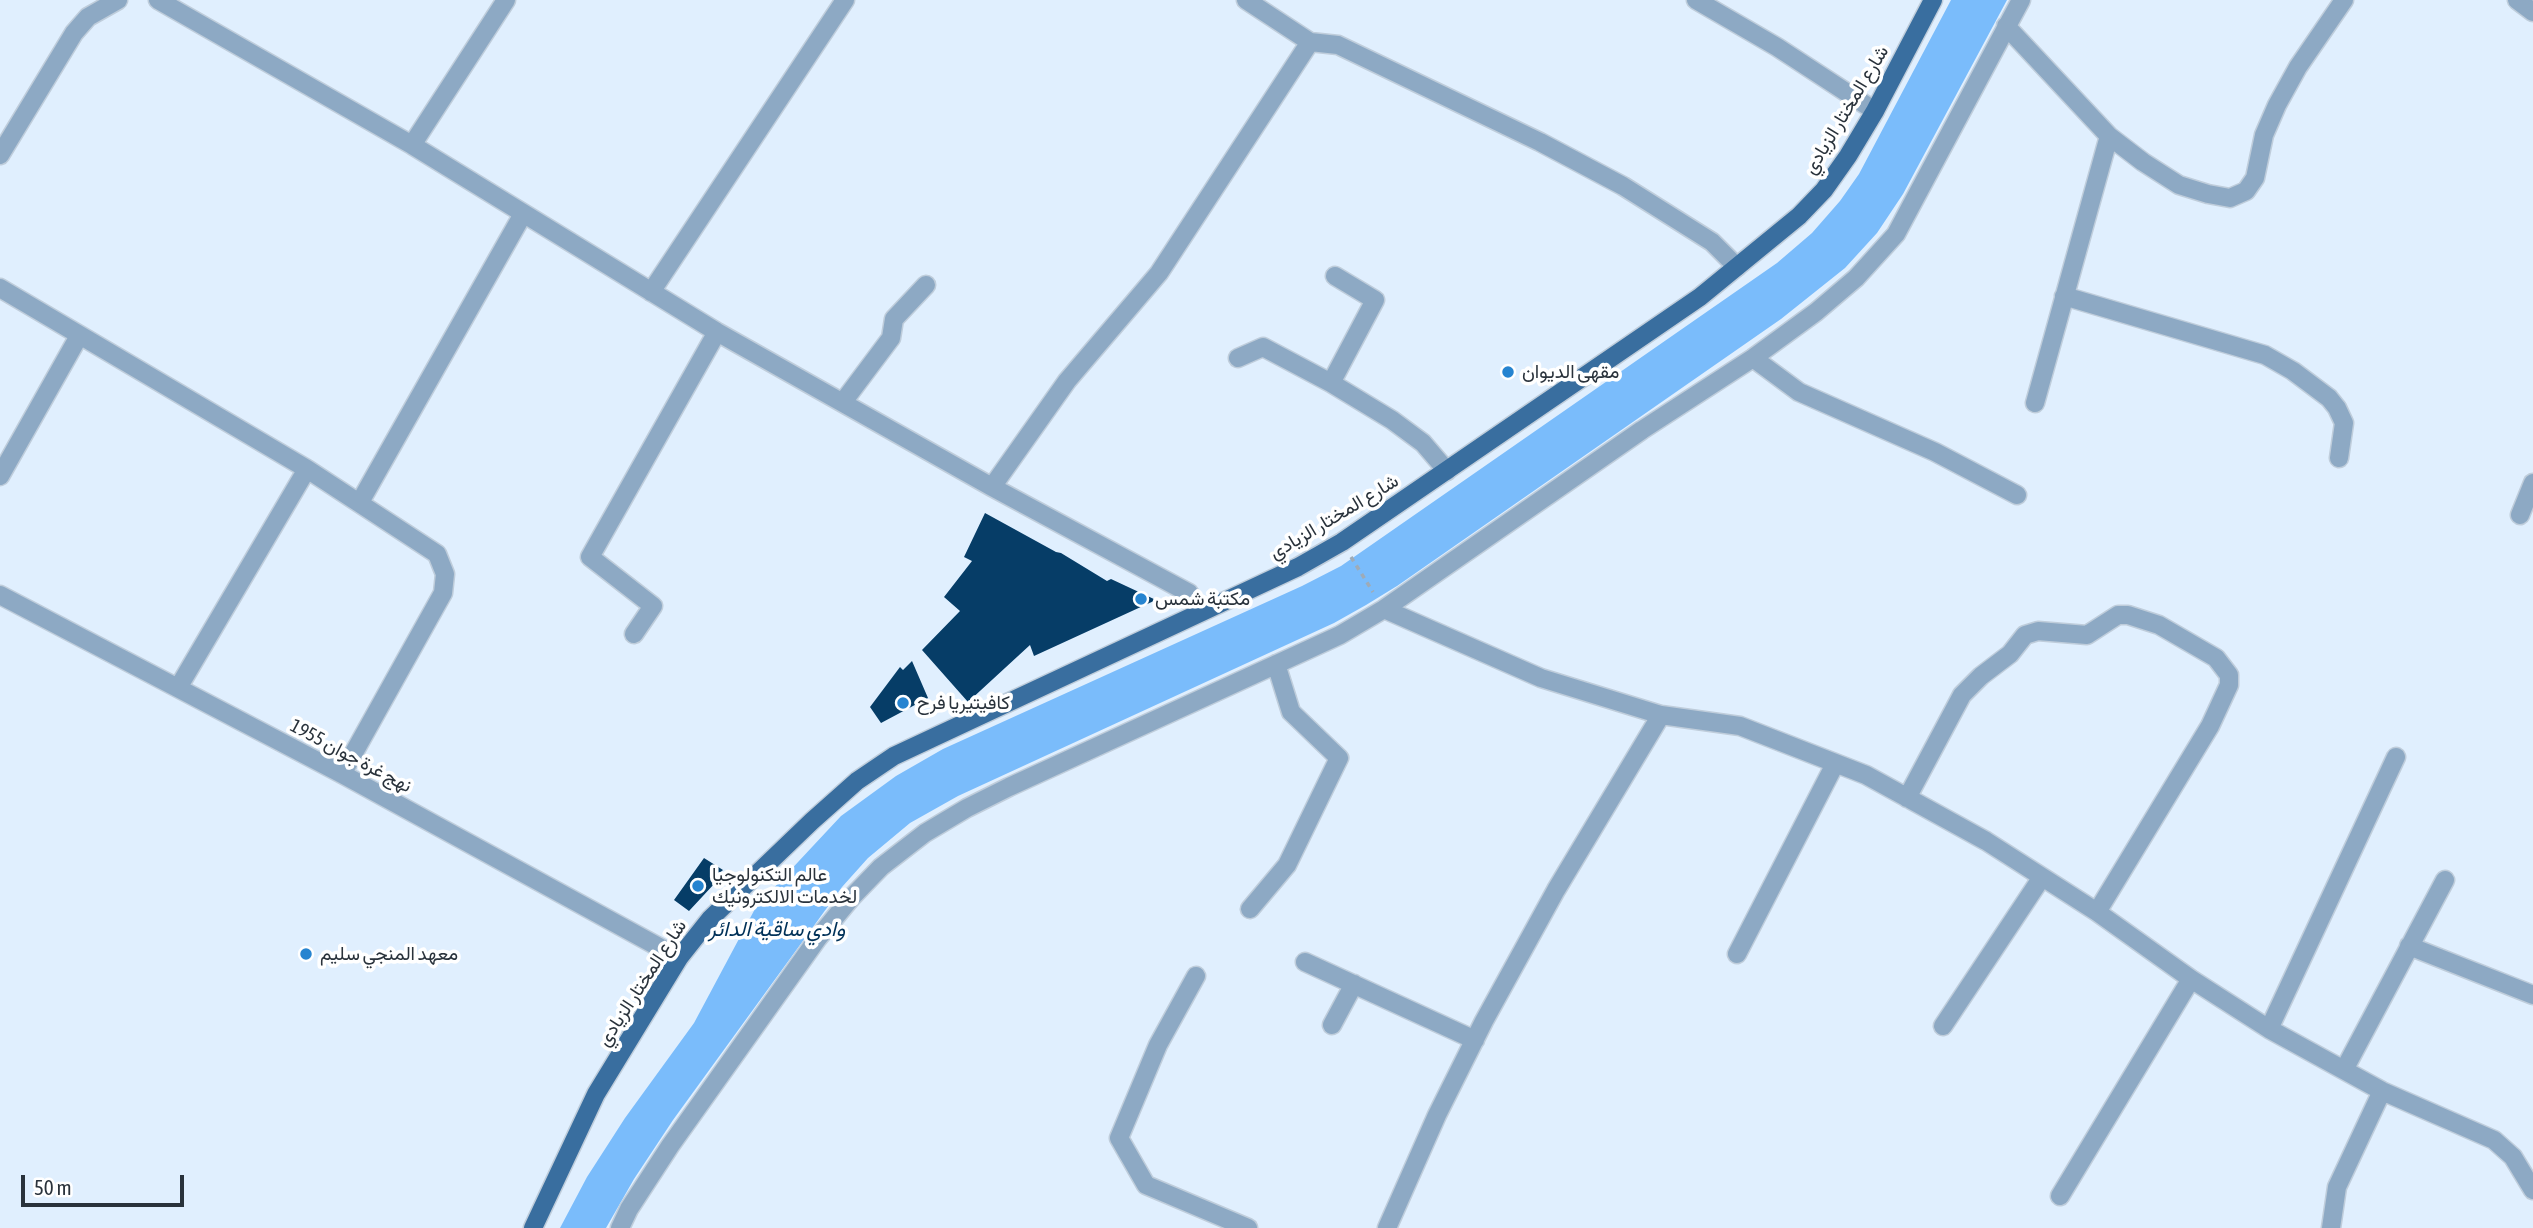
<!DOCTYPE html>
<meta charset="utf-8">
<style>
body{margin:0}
#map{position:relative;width:2533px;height:1228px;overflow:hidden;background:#e0effe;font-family:"Asap Condensed",sans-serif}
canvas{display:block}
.scale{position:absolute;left:21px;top:1175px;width:163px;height:32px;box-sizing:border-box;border:4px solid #29323b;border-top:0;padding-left:9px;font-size:21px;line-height:24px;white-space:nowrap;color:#29323b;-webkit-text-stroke:5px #fff;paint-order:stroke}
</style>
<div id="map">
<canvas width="2533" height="1228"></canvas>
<div class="scale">50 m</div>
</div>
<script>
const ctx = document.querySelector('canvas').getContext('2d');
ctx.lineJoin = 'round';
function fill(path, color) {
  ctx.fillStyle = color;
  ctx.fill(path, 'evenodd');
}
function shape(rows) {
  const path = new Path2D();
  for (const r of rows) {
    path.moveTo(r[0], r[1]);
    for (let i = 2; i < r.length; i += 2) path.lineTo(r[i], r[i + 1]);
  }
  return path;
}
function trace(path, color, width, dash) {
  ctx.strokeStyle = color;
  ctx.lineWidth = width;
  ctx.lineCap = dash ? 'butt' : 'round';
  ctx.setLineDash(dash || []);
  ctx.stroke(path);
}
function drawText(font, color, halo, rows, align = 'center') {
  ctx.font = font + ' "Asap Condensed",Vazirmatn,sans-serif';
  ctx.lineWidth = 7;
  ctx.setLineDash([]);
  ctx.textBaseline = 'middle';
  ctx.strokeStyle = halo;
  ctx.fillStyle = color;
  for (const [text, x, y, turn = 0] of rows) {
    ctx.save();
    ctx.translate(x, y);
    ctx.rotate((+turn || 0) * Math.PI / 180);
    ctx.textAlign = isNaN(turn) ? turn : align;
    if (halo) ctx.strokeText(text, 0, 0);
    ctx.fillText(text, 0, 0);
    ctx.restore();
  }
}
fill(shape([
 [1951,0,2007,0,1903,194,1877,233,1845,268,1781,319,1397,586,1366,605,1334,623,958,796,910,823,868,858,842,887,673,1120,634,1179,606,1228,560,1228,587,1177,625,1118,694,1023,756,907,841,816,896,776,943,749,1302,586,1341,566,1777,263,1812,233,1840,201,1859,174]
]), '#7abcfb');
fill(shape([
 [985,513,1056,552,1061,553,1107,581,1111,579,1156,600,1034,656,1030,645,968,702,922,650,960,611,944,597,972,561,964,557],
 [912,661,928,698,881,723,870,707,900,667,903,670],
 [704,858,723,870,712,880,715,883,689,911,674,900]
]), '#063d67');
const minor = shape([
 [158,0,412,145,717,332,992,487,1189,593,1201,612],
 [1246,0,1310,42],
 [1696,0,1777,47,1875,111],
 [2517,0,2533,12],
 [2006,26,2109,136,2143,162,2179,185,2208,194,2230,198,2246,191,2255,178,2264,135,2277,105,2298,67,2344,0],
 [412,145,506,0],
 [0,155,74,33,88,17,118,0],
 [1335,276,1375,300,1331,383,1392,420,1423,443,1447,471],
 [0,288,307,469,437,554,445,574,443,593,342,774],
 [651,292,845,0],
 [2064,296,2265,355,2293,371,2329,398,2337,408,2344,423,2339,458],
 [1238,358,1263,347,1331,383],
 [1753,358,1799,392,1935,452,2017,495],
 [843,402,891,338,894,319,926,285],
 [2035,403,2109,136],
 [0,476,79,336],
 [992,487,1067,381,1159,273,1310,42,1338,45,1540,142,1623,186,1712,242,1737,267],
 [360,502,523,214],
 [2520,515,2533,483],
 [0,595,342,774,679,958],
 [1384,609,1541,678,1661,715,1740,726,1866,775,1986,841,2097,912,2191,979,2269,1029,2382,1091,2494,1140,2513,1157,2533,1190],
 [634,634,653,606,590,557,717,332],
 [178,688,307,469],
 [1907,798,1962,695,1981,676,2010,654,2025,635,2038,631,2087,635,2118,615,2128,615,2159,625,2216,658,2229,675,2229,685,2210,726,2097,912],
 [1250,909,1287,865,1339,758,1291,712,1276,664],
 [2409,946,2533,995],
 [1737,954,1835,764],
 [1305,962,1475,1040],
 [1196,976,1158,1045,1119,1138,1146,1185,1248,1228],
 [1332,1025,1354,984],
 [1943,1026,2042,877],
 [2269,1029,2396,757],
 [2344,1070,2445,880],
 [2060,1196,2191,979],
 [620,1228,629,1209,670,1146,818,938,851,898,881,867,925,833,967,808,1009,787,1340,635,1384,609,1642,430,1753,358,1816,312,1856,278,1896,234,2021,0],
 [1387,1228,1437,1115,1484,1021,1556,890,1661,715],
 [2331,1228,2337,1187,2382,1091]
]);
const major = shape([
 [533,1228,596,1094,679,958,710,919,812,821,857,781,894,756,1298,567,1342,542,1700,297,1799,216,1824,190,1848,156,1875,111,1933,0]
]);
trace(minor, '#bfcddb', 21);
trace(major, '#bfcddb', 21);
trace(shape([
 [1351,557,1373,592]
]), '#9eabb7', 3.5, [5, 5]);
trace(minor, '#8da9c4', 18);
trace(major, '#396e9f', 18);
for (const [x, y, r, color] of [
 [1508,372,7,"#2684d0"],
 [1141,599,7,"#2684d0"],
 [903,703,7,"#2684d0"],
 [698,886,7,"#2684d0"],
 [306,954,7,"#2684d0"]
]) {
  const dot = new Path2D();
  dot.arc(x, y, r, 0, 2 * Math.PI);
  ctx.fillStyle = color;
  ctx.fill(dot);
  trace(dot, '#fff', 2.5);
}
drawText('19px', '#29323b', '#fff', [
 ["شارع المختار الزيادي",1846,110,-59],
 ["شارع المختار الزيادي",1334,517,-31],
 ["نهج غرة جوان 1955",351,756,28],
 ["شارع المختار الزيادي",642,983,-57]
]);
drawText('19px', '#29323b', '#fff', [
 ["مقهى الديوان",1522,372],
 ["مكتبة شمس",1155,599],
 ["كافيتيريا فرح",917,703],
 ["عالم التكنولوجيا",712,875],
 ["لخدمات الالكترونيك",712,897],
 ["معهد المنجي سليم",320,954]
], 'left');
drawText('italic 21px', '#003158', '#fff', [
 ["وادي ساقية الدائر",777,929]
]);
</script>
